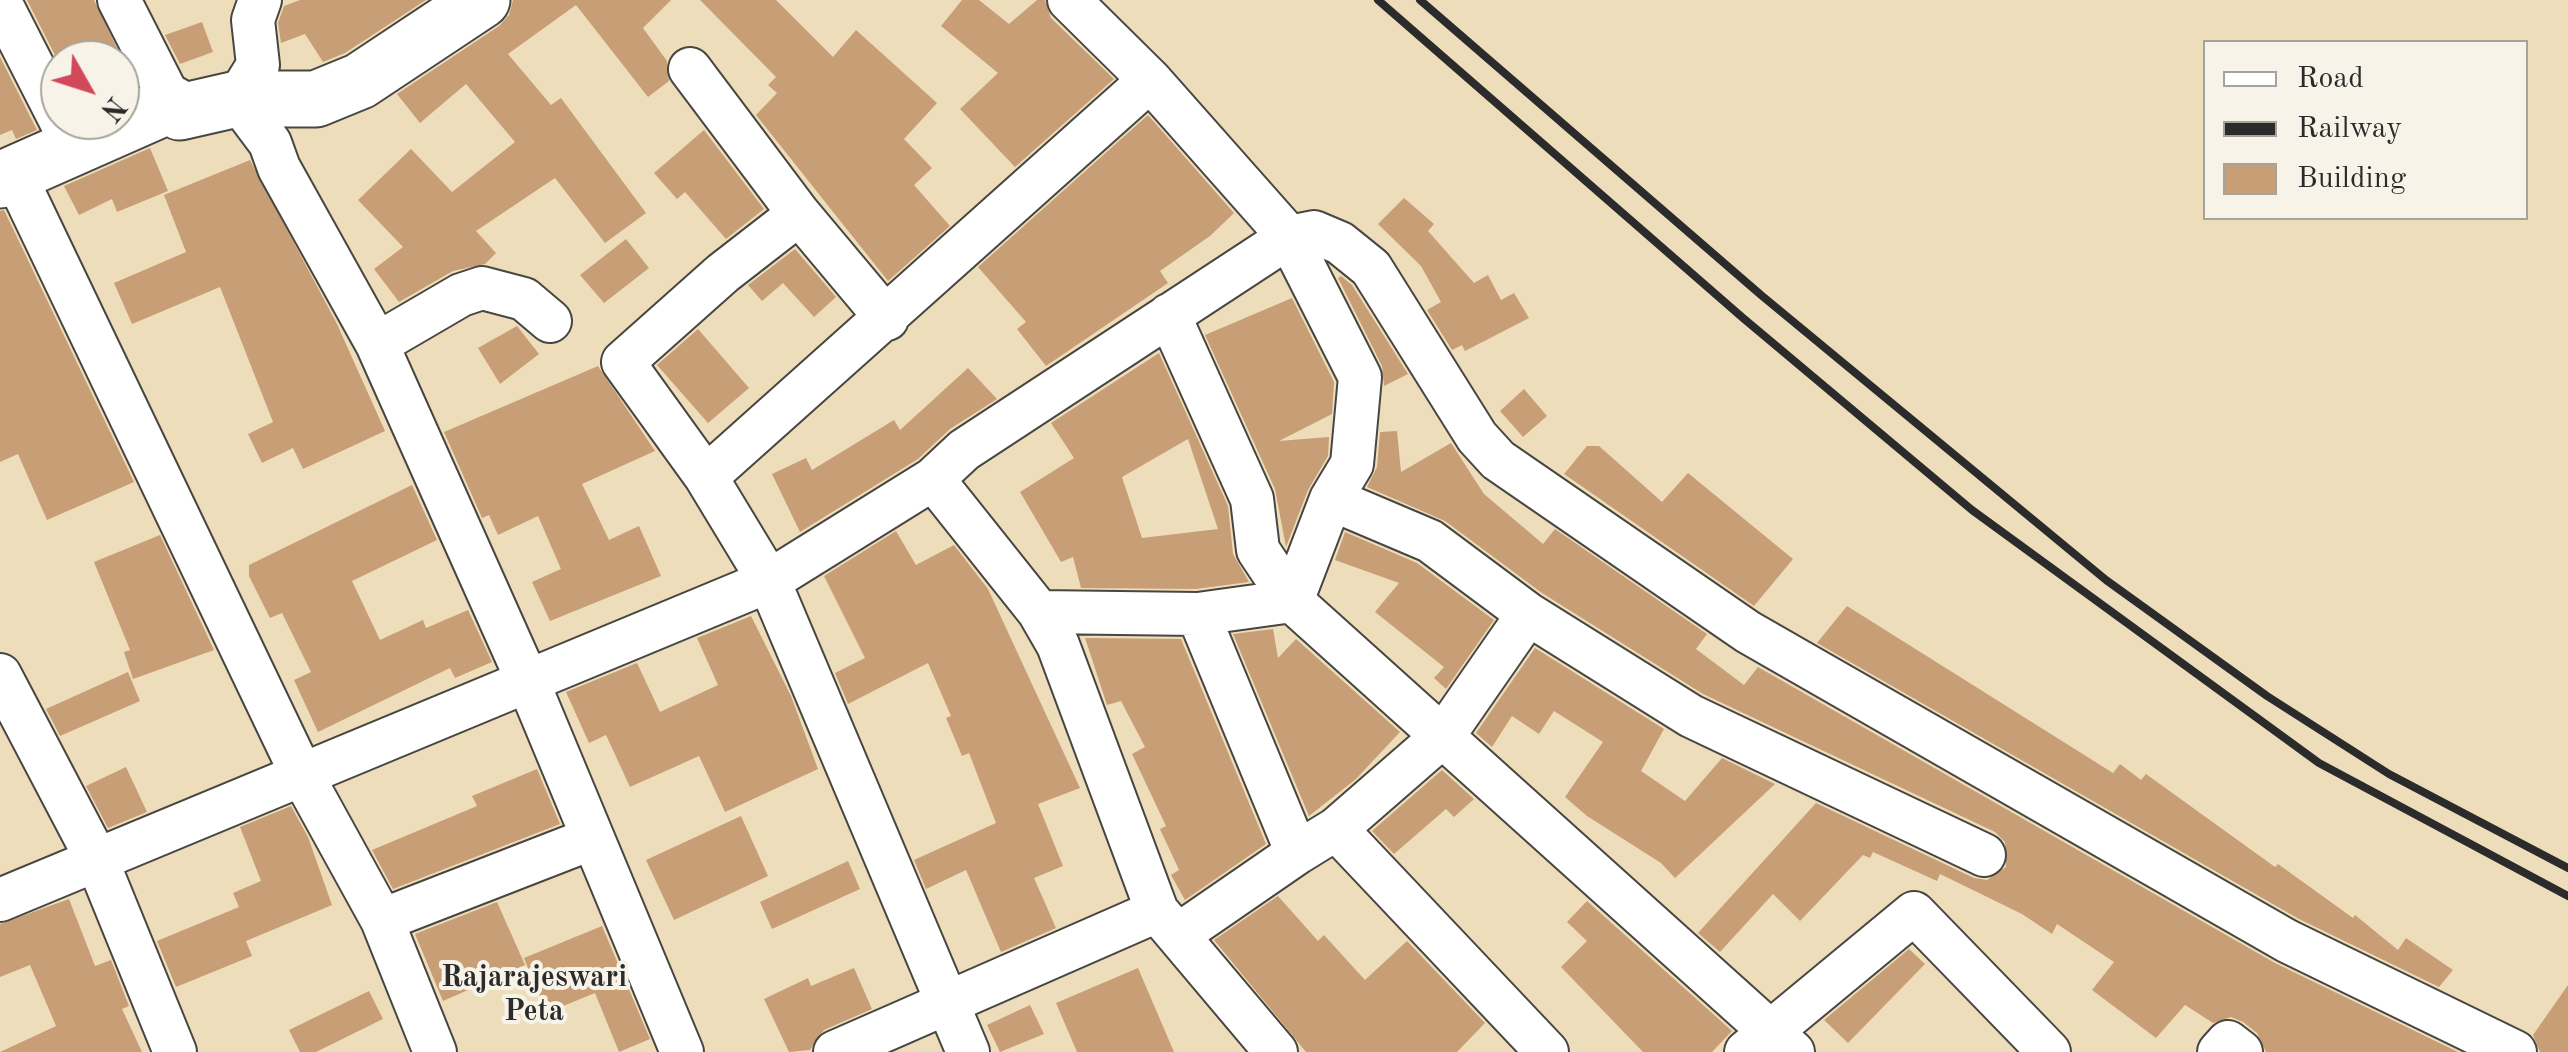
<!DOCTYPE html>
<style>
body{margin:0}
#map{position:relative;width:2568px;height:1052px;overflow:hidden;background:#edb;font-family:"Old Standard TT",serif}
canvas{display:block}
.legend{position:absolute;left:2203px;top:40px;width:325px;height:180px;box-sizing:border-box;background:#f7f3e8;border:2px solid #a5a39c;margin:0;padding:12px 18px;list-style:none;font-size:30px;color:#2b2b2b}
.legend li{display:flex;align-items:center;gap:20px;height:50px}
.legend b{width:50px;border:2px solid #a5a39c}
.north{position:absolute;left:40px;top:40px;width:100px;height:100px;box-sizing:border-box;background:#f7f3e8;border:2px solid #a5a39c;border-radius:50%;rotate:129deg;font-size:28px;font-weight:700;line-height:40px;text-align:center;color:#2b2b2b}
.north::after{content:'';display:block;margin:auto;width:35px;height:45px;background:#d1495b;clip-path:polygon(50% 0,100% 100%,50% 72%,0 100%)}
</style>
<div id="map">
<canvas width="2568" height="1052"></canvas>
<ul class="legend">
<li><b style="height:12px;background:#fff"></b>Road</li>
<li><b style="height:12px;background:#2b2b2b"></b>Railway</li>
<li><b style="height:28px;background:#c89e76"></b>Building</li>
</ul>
<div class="north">N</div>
</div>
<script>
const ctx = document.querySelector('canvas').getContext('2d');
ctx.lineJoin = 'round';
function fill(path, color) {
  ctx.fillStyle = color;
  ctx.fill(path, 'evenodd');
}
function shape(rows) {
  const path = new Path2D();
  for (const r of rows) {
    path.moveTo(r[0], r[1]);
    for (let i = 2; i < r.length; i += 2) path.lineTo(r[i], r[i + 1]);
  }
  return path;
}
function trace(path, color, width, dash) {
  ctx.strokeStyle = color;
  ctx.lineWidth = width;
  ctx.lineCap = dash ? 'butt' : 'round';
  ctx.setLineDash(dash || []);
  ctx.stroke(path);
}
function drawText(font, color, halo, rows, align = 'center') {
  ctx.font = font + ' "Old Standard TT",serif';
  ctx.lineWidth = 8;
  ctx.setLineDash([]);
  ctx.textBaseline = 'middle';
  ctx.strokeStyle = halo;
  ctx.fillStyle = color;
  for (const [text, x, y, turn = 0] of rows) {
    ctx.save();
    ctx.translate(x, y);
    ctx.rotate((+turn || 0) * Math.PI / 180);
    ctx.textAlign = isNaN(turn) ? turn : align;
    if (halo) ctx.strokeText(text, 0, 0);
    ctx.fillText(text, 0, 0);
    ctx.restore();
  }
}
fill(shape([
 [27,0,94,0,135,86,120,93,120,60,60,60,60,65],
 [300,0,426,0,345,53,323,62,305,34,281,43,278,23,284,6],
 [513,0,671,0,643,28,667,61,669,81,648,97,576,5,508,54,551,105,561,98,646,213,605,243,555,178,476,231,496,253,485,264,453,271,399,302,374,269,403,247,358,200,411,149,452,192,515,142,466,84,420,123,397,94,499,26,509,15],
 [700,0,776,0,833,57,856,30,937,103,904,139,932,168,914,185,950,226,888,281,756,115,777,93,768,85,776,77],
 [962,0,979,0,1009,24,1037,0,1045,0,1051,18,1114,79,1015,167,960,109,998,73,941,26],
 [202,22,213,52,180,64,165,35],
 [0,57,37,130,16,139,12,130,0,135],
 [1148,115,1234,213,1210,236,1160,271,1168,283,1046,366,1017,329,1026,322,978,267],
 [704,130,764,209,726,239,685,192,677,199,654,173],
 [150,148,168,191,117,212,112,199,79,215,64,186],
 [250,160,337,324,385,431,303,469,293,448,262,463,248,434,273,422,220,287,132,324,114,283,186,252,164,195],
 [1404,198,1434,224,1428,231,1474,283,1488,275,1501,300,1514,293,1529,318,1465,351,1462,345,1452,350,1427,310,1441,302,1421,266,1378,224],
 [4,210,134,482,47,520,18,454,0,462,0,211],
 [626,239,649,268,604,303,580,275],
 [795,249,836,297,814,317,783,283,762,301,748,285],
 [1341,276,1352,285,1408,374,1384,386,1382,366,1338,278],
 [1292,298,1334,382,1332,414,1279,441,1329,437,1328,456,1308,490,1286,547,1275,489,1205,335],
 [517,326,539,354,500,384,478,348],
 [698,329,749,388,708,423,657,365],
 [1159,353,1228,506,1233,554,1249,582,1196,589,1081,588,1073,557,1061,562,1020,492,1074,458,1051,423],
 [1188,439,1218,529,1142,538,1122,477],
 [598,366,655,451,582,484,609,540,639,526,661,576,550,621,532,582,561,569,538,516,498,535,489,515,482,518,444,432],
 [968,368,997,399,950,429,918,459,800,532,772,474,806,458,812,470,894,420,900,430],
 [1524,389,1547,416,1523,437,1500,411],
 [1397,431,1401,472,1451,443,1484,494,1543,544,1555,529,1707,634,1696,649,1744,685,1758,667,2275,963,2458,1052,2266,1052,2257,1033,2243,1022,2231,1017,2213,1023,2185,1005,2156,1038,2092,990,2114,962,2057,924,2052,934,2022,914,1940,874,1937,881,1873,852,1870,858,1863,855,1800,921,1773,894,1720,952,1698,933,1816,803,1974,878,1987,880,2006,867,2005,842,1995,832,1703,694,1542,593,1445,521,1367,487,1377,467,1380,432],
 [1587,446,1599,446,1662,502,1688,473,1793,559,1754,606,1564,474],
 [412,485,437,540,352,581,380,640,423,620,426,628,468,610,492,662,455,678,450,668,318,732,294,680,311,672,282,613,270,618,249,576,249,565],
 [896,531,916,565,954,545,988,589,1080,788,1038,804,1063,866,1034,878,1056,928,1001,952,966,870,926,889,914,860,996,823,969,753,962,756,946,718,951,716,928,663,848,704,835,673,865,658,824,576],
 [1345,532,1417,563,1494,620,1446,689,1434,678,1444,667,1375,612,1399,583,1335,560],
 [160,535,214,650,133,679,124,652,130,650,94,562],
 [1847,606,2113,773,2120,764,2141,780,2146,774,2275,867,2278,864,2353,918,2355,915,2398,950,2406,938,2453,970,2439,987,2299,919,1817,643],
 [751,616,791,696,818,769,725,812,699,756,630,787,606,735,589,743,566,692,637,663,660,712,718,685,697,638],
 [1273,629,1278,658,1296,639,1400,732,1356,779,1309,816,1233,634],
 [1085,638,1181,639,1266,844,1185,900,1171,875,1179,870,1160,829,1166,826,1132,754,1145,747,1121,701,1107,705],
 [1535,648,1664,729,1641,771,1685,801,1722,758,1775,784,1675,878,1661,863,1587,816,1565,797,1603,742,1554,711,1539,734,1512,716,1492,747,1476,733],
 [128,672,140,701,60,736,46,709],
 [126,767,147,812,108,828,86,786],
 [537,769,560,824,393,889,372,850,477,806,472,796],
 [1442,770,1474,799,1454,817,1446,809,1394,854,1372,831],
 [291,806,308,837,332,905,246,941,252,956,176,987,157,941,239,907,233,893,261,881,240,827],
 [741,816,768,876,674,920,646,860],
 [848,861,860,889,772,929,760,902],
 [1278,896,1318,941,1324,935,1365,980,1407,941,1485,1023,1457,1052,1306,1052,1214,940],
 [69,899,95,966,111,960,129,1006,122,1009,142,1052,0,1052,56,1026,30,965,0,977,0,924],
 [1587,901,1732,1031,1712,1052,1643,1052,1561,967,1587,941,1567,922],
 [497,902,525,965,443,1001,415,934],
 [602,926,650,1039,619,1052,595,993,546,1013,524,958],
 [1909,949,1925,964,1848,1043,1824,1020],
 [854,968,872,1009,824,1030,810,1050,789,1052,764,999,808,978,811,986],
 [1138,968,1174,1052,1077,1052,1056,1003],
 [2568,985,2568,1052,2540,1052,2533,1035],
 [369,991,383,1019,316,1052,300,1052,289,1030],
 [1030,1005,1044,1034,1000,1052,987,1025]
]), '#c89e76');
const street = shape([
 [119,0,172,104],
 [260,0,253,20,258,65,237,99,270,143,279,168,377,344,528,682,682,1052],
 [1069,0,1150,80,1289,237,1360,377,1352,464,1331,499,1292,601],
 [0,2,74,147],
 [690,69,799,214,887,319],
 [14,173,301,773,382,920,435,1052],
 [799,214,723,273,623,362,706,477,769,581,968,1052],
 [1169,315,1252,499,1258,550,1292,601,1793,1052],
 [377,344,461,295,482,288,524,299,550,321],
 [706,477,1150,80],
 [933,479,1039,612,1198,614,1292,601],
 [1331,499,1430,541,1528,614,1691,716,1984,855],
 [1039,612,1058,645,1157,911,1276,1052],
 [0,675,96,858,175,1052],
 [1336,829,1547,1052],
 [1297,853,1336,829,1444,735,1528,614],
 [0,900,769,581,933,479,964,450,1289,237,1314,232,1340,243,1371,268,1477,437,1498,460,1748,632,2287,941,2515,1052],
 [382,920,593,838],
 [1178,935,1297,853,1198,614],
 [835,1052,1157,911],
 [1746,1052,1914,913,2049,1052],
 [2219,1052,2228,1042,2241,1052]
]);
const secondary = shape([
 [0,180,172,104,180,112,237,99,316,99,360,81,482,0]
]);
trace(street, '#484641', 46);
trace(secondary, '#484641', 59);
trace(street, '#fff', 42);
trace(secondary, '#fff', 55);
trace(shape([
 [1378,0,1743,318,1972,510,2319,763,2568,896],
 [1420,0,1761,295,2106,580,2267,696,2389,774,2568,868]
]), '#2b2b2b', 8);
drawText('bold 30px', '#2b2b2b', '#f7f3e8', [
 ["Rajarajeswari",534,978],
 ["Peta",534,1012]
]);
</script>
